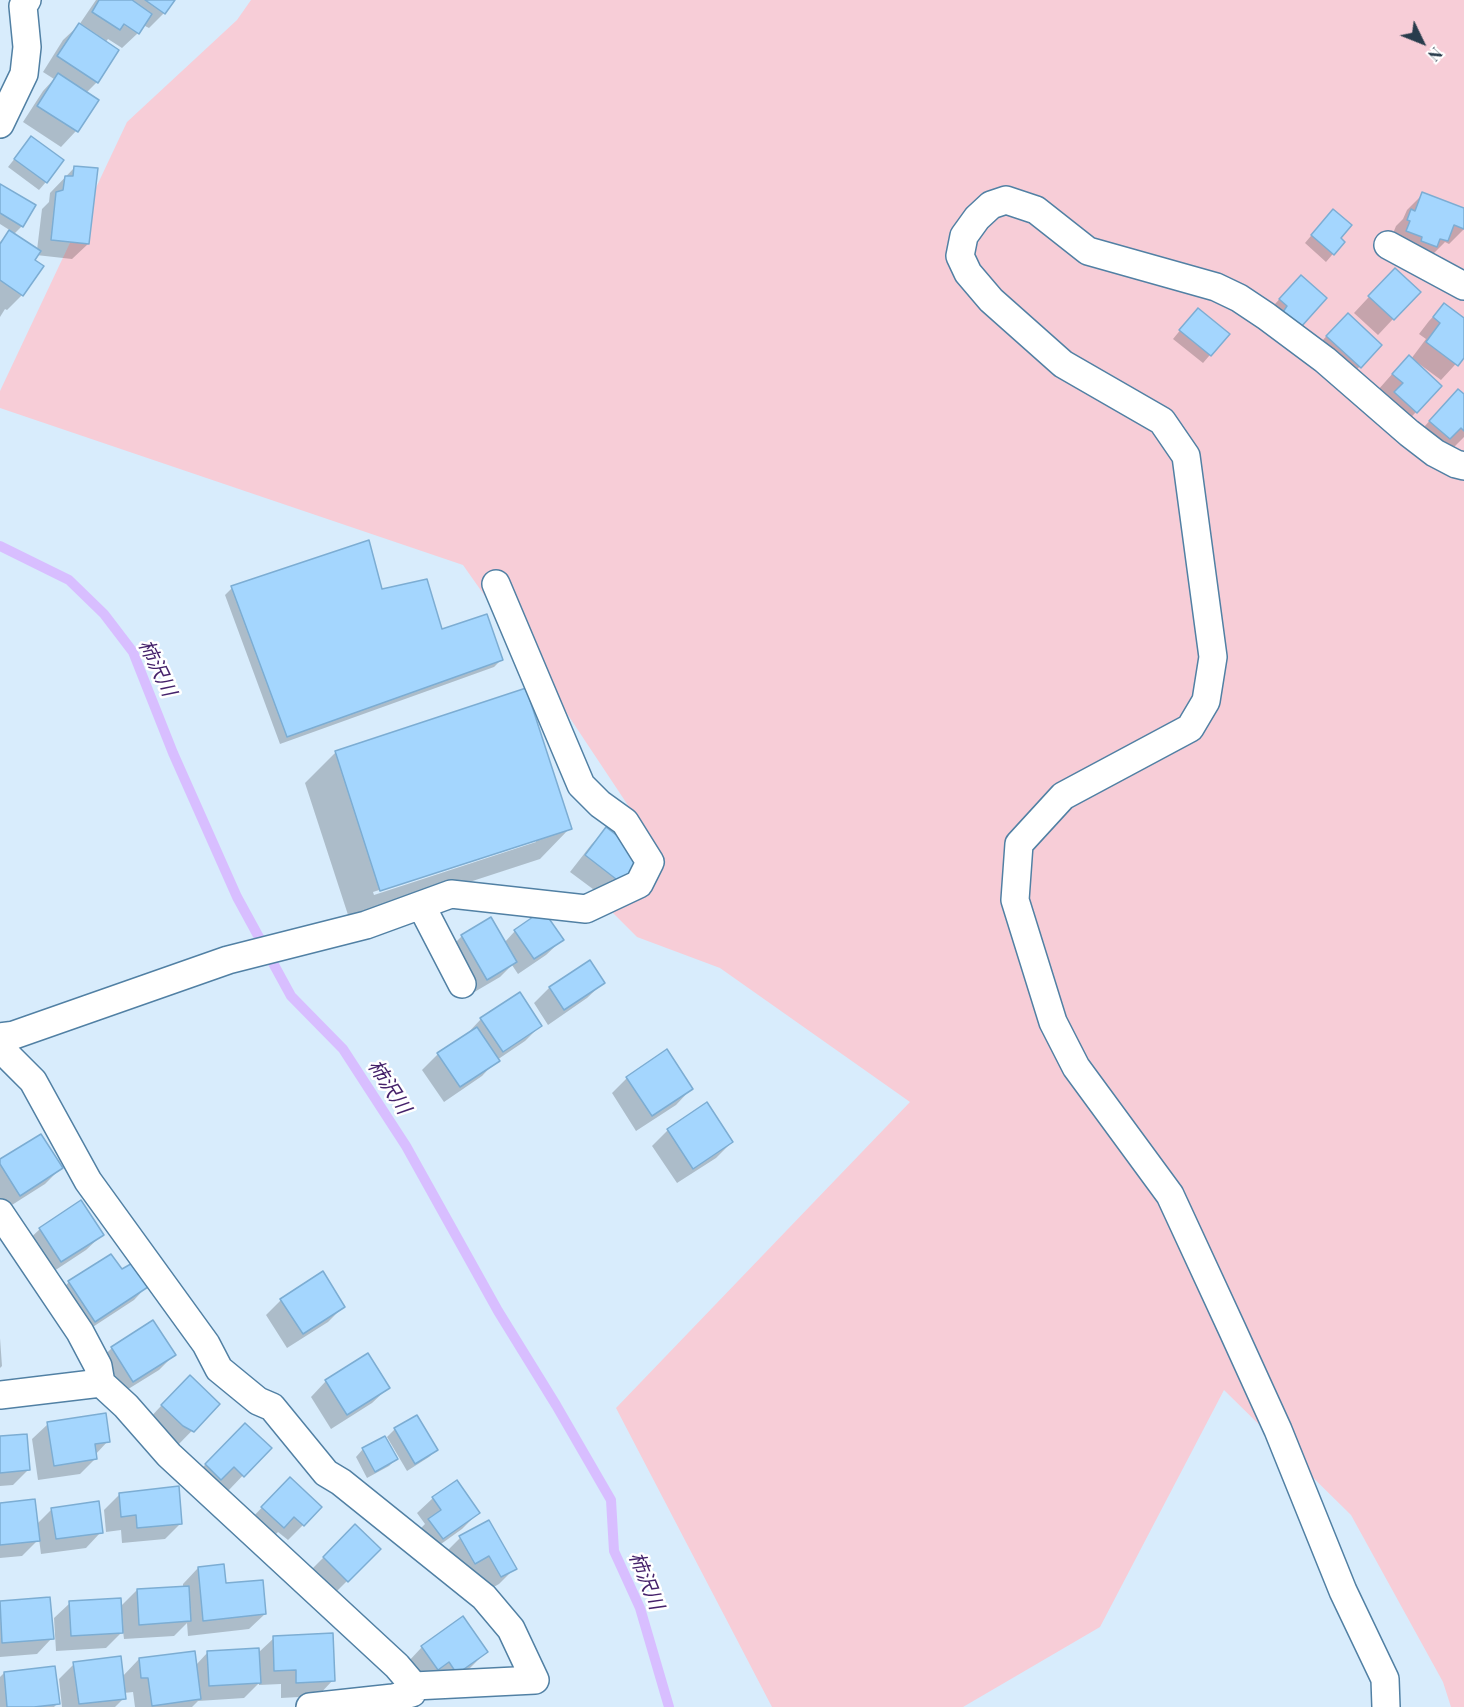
<!DOCTYPE html>
<meta charset="utf-8">
<style>
body{margin:0}
#map{position:relative;width:1464px;height:1707px;overflow:hidden;background:#d8ecfc;font-family:"Playfair Display",serif}
canvas{display:block}
.north{position:absolute;left:1392px;top:12px;width:60px;height:60px;-webkit-text-stroke:4px #fff;paint-order:stroke;rotate:133deg;font-size:16px;font-weight:700;line-height:24px;text-align:center;color:#283c4c}
.north::after{content:'';display:block;margin:auto;width:21px;height:27px;background:#283c4c;clip-path:polygon(50% 0,100% 100%,50% 72%,0 100%)}
</style>
<div id="map">
<canvas width="1464" height="1707"></canvas>
<div class="north">N</div>
</div>
<script>
const ctx = document.querySelector('canvas').getContext('2d');
ctx.lineJoin = 'round';
function fill(path, color) {
  ctx.fillStyle = color;
  ctx.fill(path, 'evenodd');
}
function shape(rows) {
  const path = new Path2D();
  for (const r of rows) {
    path.moveTo(r[0], r[1]);
    for (let i = 2; i < r.length; i += 2) path.lineTo(r[i], r[i + 1]);
  }
  return path;
}
function trace(path, color, width, dash) {
  ctx.strokeStyle = color;
  ctx.lineWidth = width;
  ctx.lineCap = dash ? 'butt' : 'round';
  ctx.setLineDash(dash || []);
  ctx.stroke(path);
}
function drawText(font, color, halo, rows, align = 'center') {
  ctx.font = font + ' "Playfair Display","Noto Sans JP",serif';
  ctx.lineWidth = 5;
  ctx.setLineDash([]);
  ctx.textBaseline = 'middle';
  ctx.strokeStyle = halo;
  ctx.fillStyle = color;
  for (const [text, x, y, turn = 0] of rows) {
    ctx.save();
    ctx.translate(x, y);
    ctx.rotate((+turn || 0) * Math.PI / 180);
    ctx.textAlign = isNaN(turn) ? turn : align;
    if (halo) ctx.strokeText(text, 0, 0);
    ctx.fillText(text, 0, 0);
    ctx.restore();
  }
}
fill(shape([
 [251,0,1464,0,1464,1707,1451,1707,1443,1682,1351,1515,1224,1390,1100,1627,963,1707,772,1707,616,1408,910,1102,720,968,637,937,610,910,649,837,554,694,463,565,0,408,0,391,127,122,237,20]
]), '#f7cdd7');
fill(shape([
 [96,0,173,0,164,13,149,28,143,25,138,33,122,48,108,39,105,43,97,82,86,93,97,100,76,131,61,147,23,122,43,91,54,79,43,72,63,40,79,25],
 [31,138,46,182,39,190,8,167],
 [75,167,88,244,72,259,36,255,22,295,7,310,5,309,0,317,0,242,11,231,0,224,0,185,22,226,13,235,37,250,42,209,49,202,50,193],
 [1423,194,1464,210,1464,229,1449,244,1445,242,1431,256,1392,236,1396,226,1403,219,1407,210],
 [1326,218,1338,238,1343,242,1326,262,1305,243],
 [1380,285,1393,319,1378,335,1354,313],
 [1285,293,1325,298,1269,328,1265,315],
 [1444,305,1464,320,1464,355,1441,380,1418,363,1417,365,1416,412,1401,428,1378,390,1393,373,1411,359,1426,339,1419,334,1429,321],
 [1191,317,1228,334,1203,363,1173,339],
 [1332,330,1380,345,1344,383,1312,352],
 [1464,396,1464,437,1452,449,1445,443,1434,454,1415,437,1443,406],
 [232,588,380,591,441,631,501,660,494,667,280,744,225,595],
 [336,752,570,828,540,859,350,921,305,783],
 [536,839,536,842,374,895,373,892],
 [606,829,645,859,609,901,570,872,591,845],
 [490,919,504,943,515,931,562,940,546,955,518,974,512,965,500,977,471,994,446,952,462,936],
 [589,962,603,983,587,998,548,1025,534,1003,549,988],
 [481,1019,540,1026,525,1041,497,1060,482,1076,444,1102,422,1070,438,1054,466,1035],
 [627,1078,691,1089,676,1105,636,1131,612,1093],
 [707,1105,732,1142,716,1158,677,1183,652,1146,668,1130],
 [0,1161,61,1168,45,1184,4,1210,0,1204],
 [40,1229,102,1235,86,1250,45,1277,24,1244],
 [121,1271,149,1284,134,1300,79,1336,54,1298,69,1282],
 [281,1300,344,1306,328,1322,287,1348,266,1315],
 [0,1338,2,1366,0,1368],
 [112,1348,174,1355,159,1370,117,1396,96,1363],
 [326,1381,388,1388,372,1403,331,1429,311,1397],
 [174,1392,218,1404,177,1446,147,1421],
 [416,1417,436,1450,429,1457,407,1471,387,1437,395,1429],
 [48,1424,108,1441,95,1455,95,1459,80,1474,38,1480,32,1439],
 [245,1425,269,1448,228,1491,218,1481,205,1495,190,1480],
 [0,1438,29,1469,13,1485,0,1486],
 [363,1449,396,1459,389,1466,367,1478,356,1457],
 [120,1494,181,1523,165,1539,122,1543,121,1530,106,1532,104,1510],
 [275,1494,303,1525,288,1540,278,1532,267,1543,247,1523],
 [433,1498,478,1513,462,1529,427,1554,414,1535,425,1524,417,1513],
 [0,1504,36,1525,52,1509,101,1532,86,1548,41,1554,39,1539,22,1556,0,1558],
 [355,1526,379,1549,332,1596,308,1573],
 [460,1538,515,1568,499,1584,485,1592,474,1570,459,1579,445,1553],
 [198,1568,225,1585,265,1614,249,1629,188,1636,187,1623,174,1636,124,1639,123,1631,106,1648,56,1651,54,1618,70,1603,120,1607,137,1590,183,1588,183,1584],
 [49,1599,52,1638,37,1654,0,1657,0,1603],
 [274,1638,333,1680,318,1696,281,1698,281,1684,259,1685,259,1683,244,1698,198,1701,192,1707,135,1707,133,1692,124,1693,124,1698,115,1707,62,1707,59,1679,74,1664,122,1677,139,1659,196,1665,208,1652,258,1653],
 [422,1647,486,1652,470,1668,441,1688,422,1684,407,1663],
 [4,1673,58,1703,54,1707,0,1707,0,1677]
]), '#0003');
trace(shape([
 [0,546,69,580,104,614,133,652,173,753,237,897,291,996,343,1049,406,1146,498,1311,556,1405,611,1500,614,1551,640,1608,669,1707]
]), '#d8beff', 10);
const building = shape([
 [99,0,132,0,152,14,139,34,124,24,120,30,92,12,99,0],
 [145,0,175,0,165,14,145,0],
 [79,23,119,50,98,83,57,56,79,23],
 [58,73,99,100,78,132,37,106,58,73],
 [31,136,64,160,47,183,14,159,31,136],
 [74,166,98,168,89,244,51,240,56,192,63,190,65,176,73,176,74,166],
 [0,184,36,205,23,227,0,213,0,184],
 [1422,192,1464,208,1464,229,1454,225,1448,241,1440,239,1437,247,1421,241,1422,237,1406,231,1410,221,1407,220,1411,209,1415,211,1422,192],
 [1333,209,1352,225,1341,238,1345,242,1334,255,1311,235,1333,209],
 [9,230,41,251,35,260,44,266,23,296,0,280,0,244,9,230],
 [1395,268,1421,292,1394,320,1368,296,1395,268],
 [1301,275,1327,298,1301,327,1283,312,1287,306,1279,299,1301,275],
 [1444,303,1464,318,1464,358,1458,366,1426,342,1440,323,1433,317,1444,303],
 [1198,308,1230,334,1211,356,1179,330,1198,308],
 [1348,313,1382,345,1361,368,1326,336,1348,313],
 [1409,355,1442,386,1417,413,1394,392,1403,383,1392,374,1409,355],
 [1458,389,1464,394,1464,431,1461,428,1450,439,1429,421,1458,389],
 [369,540,382,589,427,579,442,629,487,614,503,660,287,737,231,586,369,540],
 [526,688,572,829,380,891,335,751,526,688],
 [606,827,647,859,625,886,585,855,606,827],
 [543,910,564,940,534,959,514,930,543,910],
 [491,917,517,962,487,980,461,935,491,917],
 [590,960,605,983,564,1010,549,987,590,960],
 [520,992,542,1026,503,1052,480,1018,520,992],
 [477,1027,500,1061,460,1087,437,1053,477,1027],
 [667,1049,693,1089,652,1116,626,1077,667,1049],
 [707,1102,733,1142,693,1169,667,1129,707,1102],
 [41,1134,63,1168,20,1196,0,1164,0,1159,41,1134],
 [81,1200,104,1235,61,1262,39,1228,81,1200],
 [111,1254,122,1269,136,1261,151,1285,95,1322,68,1281,111,1254],
 [323,1271,345,1307,303,1334,280,1299,323,1271],
 [153,1320,176,1355,133,1382,111,1347,153,1320],
 [368,1353,390,1388,347,1415,325,1380,368,1353],
 [190,1375,220,1404,194,1432,183,1426,161,1405,190,1375],
 [106,1413,110,1442,95,1444,97,1459,54,1466,47,1422,106,1413],
 [417,1415,438,1450,415,1464,394,1428,417,1415],
 [245,1423,272,1448,244,1477,234,1467,221,1480,205,1464,245,1423],
 [27,1434,30,1470,0,1473,0,1436,27,1434],
 [385,1436,398,1459,375,1472,362,1448,385,1436],
 [290,1477,322,1507,304,1526,294,1517,284,1528,261,1507,290,1477],
 [457,1480,480,1513,443,1539,428,1519,441,1510,432,1497,457,1480],
 [179,1486,182,1524,137,1528,136,1515,121,1517,119,1493,179,1486],
 [35,1499,40,1541,0,1545,0,1503,35,1499],
 [99,1501,103,1533,56,1539,51,1508,99,1501],
 [489,1520,517,1569,501,1577,489,1556,475,1564,459,1536,489,1520],
 [355,1524,381,1549,348,1582,323,1557,355,1524],
 [224,1564,226,1583,263,1580,266,1614,203,1621,198,1567,224,1564],
 [189,1586,191,1621,139,1625,137,1589,189,1586],
 [50,1597,54,1639,2,1643,0,1601,50,1597],
 [121,1598,123,1633,71,1636,69,1601,121,1598],
 [463,1616,488,1652,457,1674,449,1662,438,1670,421,1646,463,1616],
 [333,1633,335,1681,296,1683,296,1670,274,1671,273,1636,333,1633],
 [259,1648,261,1683,209,1686,207,1651,259,1648],
 [195,1651,201,1699,152,1706,148,1678,141,1678,139,1658,195,1651],
 [121,1656,126,1699,79,1704,73,1662,121,1656],
 [55,1666,60,1704,34,1707,7,1707,4,1672,55,1666]
]);
fill(building, '#a4d6fe');
trace(building, '#7cadd3', 1.5);
const minor = shape([
 [0,124,24,74,27,47,23,6,27,0],
 [1388,245,1464,286],
 [421,905,462,984],
 [0,1037,14,1035,228,960,366,925,451,894,586,909,639,884,650,862,625,822,600,804,581,785,496,584],
 [0,1048,33,1081,88,1181,206,1344,219,1369,258,1401,272,1407,326,1473,341,1482,484,1597,511,1629,535,1680,414,1686],
 [0,1213,80,1332,98,1366,101,1383,126,1406,169,1455,397,1666,414,1686,412,1693,393,1698,310,1707],
 [0,1395,101,1383],
 [1386,1707,1385,1679,1343,1591,1278,1430,1232,1329,1170,1195,1076,1067,1053,1022,1015,900,1019,844,1063,796,1190,728,1206,701,1213,657,1186,456,1162,421,1063,364,991,300,968,273,960,256,964,236,977,218,991,205,1006,200,1036,210,1088,251,1216,287,1239,298,1266,316,1325,360,1409,433,1435,453,1456,464,1464,466]
]);
trace(minor, '#5180a4', 30);
trace(minor, '#fff', 27);
drawText('italic 20px', '#45226b', '#fff', [
 ["柿沢川",157,668,64],
 ["柿沢川",389,1087,57],
 ["柿沢川",646,1581,68]
]);
</script>
